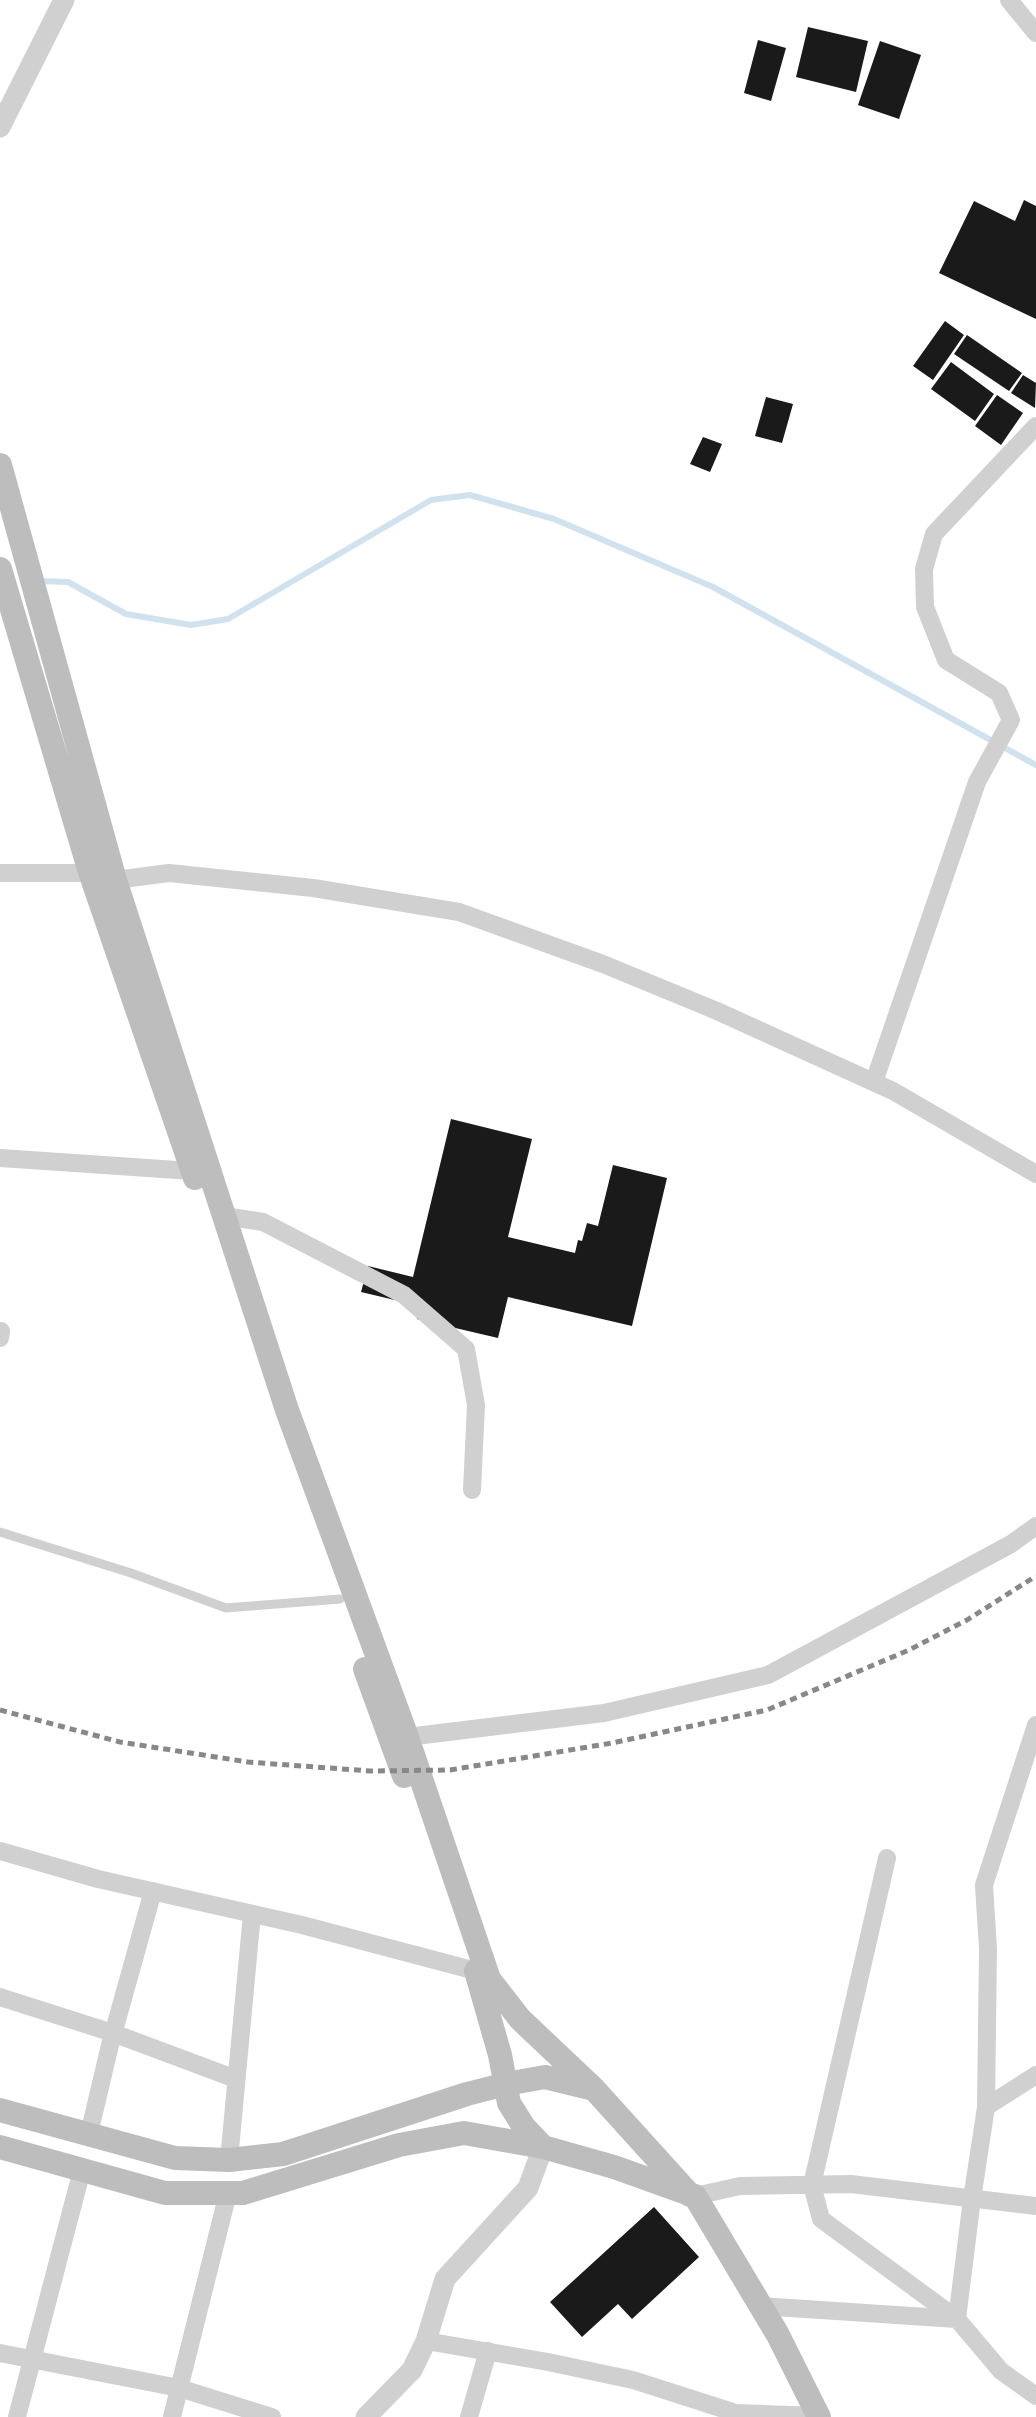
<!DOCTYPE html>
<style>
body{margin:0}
canvas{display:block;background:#fff}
</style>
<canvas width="1036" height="2417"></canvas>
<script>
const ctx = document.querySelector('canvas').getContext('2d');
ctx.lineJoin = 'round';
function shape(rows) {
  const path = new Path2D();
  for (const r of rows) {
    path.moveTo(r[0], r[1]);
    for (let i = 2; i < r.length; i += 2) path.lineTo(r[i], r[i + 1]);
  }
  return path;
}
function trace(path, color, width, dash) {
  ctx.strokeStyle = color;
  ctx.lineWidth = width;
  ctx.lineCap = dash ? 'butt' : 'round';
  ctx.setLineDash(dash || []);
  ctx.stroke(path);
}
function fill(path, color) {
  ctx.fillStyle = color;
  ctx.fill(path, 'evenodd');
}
trace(shape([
 [37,581,68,582,126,614,191,625,228,619,431,500,470,495,554,519,713,587,1036,765]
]), '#cfe2ee', 6);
fill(shape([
 [808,27,868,41,856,92,796,77],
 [758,40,786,48,771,101,744,93],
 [880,41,921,55,899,119,858,105],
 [1024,200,1036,206,1036,319,939,273,974,201,1015,221],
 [945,321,964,335,933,380,913,366],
 [967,335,1022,373,1009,391,954,354],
 [951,362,994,394,975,421,931,389],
 [1023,375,1036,383,1035,408,1011,393],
 [997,395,1023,413,1001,445,975,426],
 [766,397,793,404,782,443,755,436],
 [703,437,722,444,710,472,690,464],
 [451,1119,532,1139,508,1237,575,1253,578,1240,582,1241,587,1223,598,1226,613,1165,667,1178,632,1326,508,1297,498,1338,417,1319,420,1306,361,1292,368,1266,413,1277],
 [654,2207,699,2257,632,2319,618,2304,582,2337,550,2302]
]), '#1a1a1a');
trace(shape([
 [0,1532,131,1573,226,1608,340,1599]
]), '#d0d0d0', 9);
trace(shape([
 [1009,0,1036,33],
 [0,873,99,873,115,880,169,873,313,888,459,912,603,964,717,1011,893,1091,1036,1174],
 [874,1082,977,782,1011,720,999,693,946,660,925,607,924,569,934,534,1036,426],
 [0,1158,192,1171],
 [224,1216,263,1222,404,1295,466,1349,476,1405,472,1490],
 [0,1338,1,1331],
 [407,1737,604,1713,768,1675,1011,1544,1036,1526],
 [0,1851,98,1879,302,1925,476,1971],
 [887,1858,812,2185,821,2219,957,2319,1001,2371,1036,2396],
 [0,1997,113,2033,236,2079],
 [986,2107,1036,2075],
 [89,2134,110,2045,153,1891],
 [229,2160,252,1914],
 [695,2196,740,2186,851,2184,1036,2206],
 [760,2306,957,2319,972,2199,986,2107,988,1949,984,1885,1036,1725],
 [426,2341,548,2362,633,2380,736,2413,818,2416],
 [0,2353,179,2388,272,2417],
 [17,2417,82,2170],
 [172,2417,228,2193],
 [469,2417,488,2351]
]), '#d0d0d0', 18);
trace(shape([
 [0,127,64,0],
 [366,2417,412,2370,426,2341,445,2279,528,2188,543,2147]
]), '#d0d0d0', 21);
trace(shape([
 [0,465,115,880,287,1410,407,1737,489,1979,520,2019,594,2089,690,2195],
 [0,569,90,872,195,1178],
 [365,1669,404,1776],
 [476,1971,500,2055,509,2103,524,2127,543,2147],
 [0,2110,175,2158,229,2160,283,2154,467,2094,506,2084,545,2077,594,2089],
 [0,2147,165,2193,243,2193,399,2145,464,2133,543,2147,614,2167,695,2196,778,2335,819,2417]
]), '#bdbdbd', 24);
trace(shape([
 [0,1710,120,1742,248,1762,370,1771,450,1770,612,1743,767,1710,909,1650,967,1620,1036,1576]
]), '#888', 5, [7, 5]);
</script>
